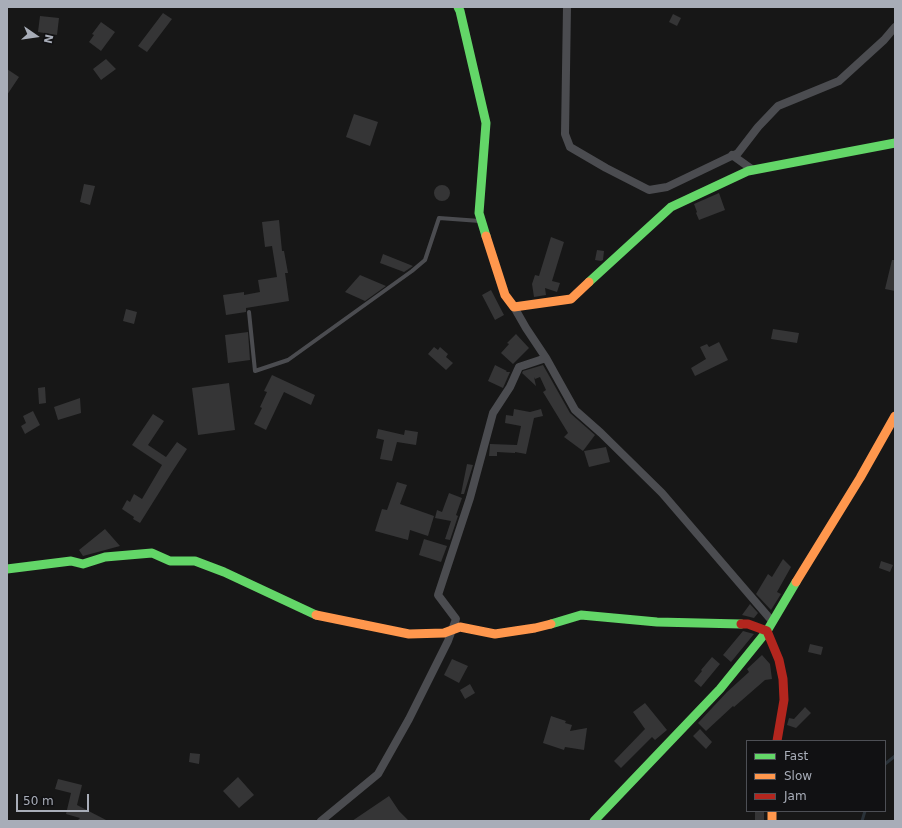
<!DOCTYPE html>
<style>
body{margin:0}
#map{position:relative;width:902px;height:828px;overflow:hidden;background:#171717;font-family:"DejaVu Sans",sans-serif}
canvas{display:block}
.frame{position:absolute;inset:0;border:8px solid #a8adb8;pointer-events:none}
.legend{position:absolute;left:746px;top:740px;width:140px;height:72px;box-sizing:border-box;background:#111113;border:1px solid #4d4f55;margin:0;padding:5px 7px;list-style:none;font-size:12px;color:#a8adb8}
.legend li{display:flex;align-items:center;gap:8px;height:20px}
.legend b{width:20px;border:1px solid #4d4f55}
.north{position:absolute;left:16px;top:16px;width:40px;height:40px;-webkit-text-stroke:3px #111113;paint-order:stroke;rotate:103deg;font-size:11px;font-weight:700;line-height:16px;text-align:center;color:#a8adb8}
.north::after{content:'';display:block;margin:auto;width:14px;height:18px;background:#a8adb8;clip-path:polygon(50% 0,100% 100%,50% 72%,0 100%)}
.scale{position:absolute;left:16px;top:794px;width:73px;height:18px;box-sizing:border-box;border:2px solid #a8adb8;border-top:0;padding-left:5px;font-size:12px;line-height:14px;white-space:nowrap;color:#a8adb8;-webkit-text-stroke:3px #111113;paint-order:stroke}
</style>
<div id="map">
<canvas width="902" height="828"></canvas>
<div class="frame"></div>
<ul class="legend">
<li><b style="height:5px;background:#63d668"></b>Fast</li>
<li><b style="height:5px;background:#ff974d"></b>Slow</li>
<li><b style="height:5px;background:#b3261e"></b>Jam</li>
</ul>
<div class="north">N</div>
<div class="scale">50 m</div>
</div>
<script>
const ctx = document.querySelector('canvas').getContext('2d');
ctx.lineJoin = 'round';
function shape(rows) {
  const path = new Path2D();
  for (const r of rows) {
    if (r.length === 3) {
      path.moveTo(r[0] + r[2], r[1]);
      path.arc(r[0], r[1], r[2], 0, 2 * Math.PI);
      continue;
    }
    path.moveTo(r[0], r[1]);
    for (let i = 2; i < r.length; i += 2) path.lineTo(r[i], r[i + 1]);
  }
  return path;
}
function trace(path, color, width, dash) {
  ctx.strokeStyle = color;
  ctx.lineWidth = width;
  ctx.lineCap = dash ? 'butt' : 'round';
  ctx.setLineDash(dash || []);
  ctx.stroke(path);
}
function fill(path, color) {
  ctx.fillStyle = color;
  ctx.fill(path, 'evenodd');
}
trace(shape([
 [885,764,895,756],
 [862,821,865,811]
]), '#2a3239', 3);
fill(shape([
 [163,13,172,19,147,52,138,46],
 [673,14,681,18,677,26,669,22],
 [40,16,59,18,57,35,38,32],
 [101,22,115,32,101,51,89,42,94,35,92,34],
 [106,59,116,69,101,80,93,69],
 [7,69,19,77,7,95],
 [354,114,378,122,370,146,346,137],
 [84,184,95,186,90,205,80,202],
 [442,193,8],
 [719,193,725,210,699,220,696,213,697,212,694,204],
 [279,220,282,251,284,251,288,273,285,273,289,301,246,308,246,312,226,315,223,295,244,292,244,295,260,292,258,280,277,277,272,246,265,247,262,222],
 [551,237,564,242,552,281,560,283,557,292,545,288,546,295,534,297,532,284,535,275,539,276],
 [597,250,604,251,603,260,601,261,595,260],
 [383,254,413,266,404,272,380,263],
 [892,260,895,260,895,291,885,289],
 [360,275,386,286,365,301,345,292],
 [491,290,504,315,495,320,482,295],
 [126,309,137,312,134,324,123,321],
 [773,329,799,333,797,343,771,339],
 [248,332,250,360,228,363,225,335],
 [516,334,529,348,513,364,501,353,509,344,507,343],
 [719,342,728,360,695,376,691,368,706,359,700,347,707,344,709,347],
 [434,347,438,350,440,347,448,354,446,357,453,363,446,370,428,354],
 [495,365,507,371,506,372,510,372,503,388,488,381],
 [543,365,570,413,595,435,583,451,564,437,568,433,543,392,546,390,540,377,535,379,534,377,536,386,522,373,523,371],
 [272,375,315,395,311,405,284,392,266,430,254,424,262,408,260,407,267,392,264,391],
 [229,383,235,430,198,435,192,388],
 [45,387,46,403,39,404,38,388],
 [80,398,81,413,58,420,54,407],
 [514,409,530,412,541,409,543,416,534,418,526,454,515,452,515,453,497,452,497,456,489,456,490,444,517,445,521,426,505,423,506,415,513,416],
 [33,411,40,425,25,434,21,426,26,423,23,416],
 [153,414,164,421,148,445,166,457,177,442,187,449,172,472,140,523,133,519,134,517,122,509,127,500,130,502,134,494,142,499,162,465,132,445],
 [378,429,404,435,405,430,418,432,416,445,397,442,392,461,380,459,384,440,376,438],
 [606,447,610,462,589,467,584,451],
 [467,464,473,465,464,494,461,494],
 [397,482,407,485,400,504,434,516,428,536,410,530,408,540,375,531,382,509,387,510],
 [449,493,462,498,456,515,458,516,450,540,445,539,451,521,435,518,437,510,442,512],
 [105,529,120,546,83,556,79,550],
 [424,539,447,546,441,562,419,555],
 [783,559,791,567,777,592,781,594,771,610,756,594,768,574,772,577],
 [881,561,893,565,890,572,879,568],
 [750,604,758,613,754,618,742,615],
 [743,631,754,634,731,662,723,655],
 [810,644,823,647,821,655,808,652],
 [762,655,770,664,772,679,765,680,734,707,733,706,706,731,698,723,727,692,749,672,747,669],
 [712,657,720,664,701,687,694,681,702,671,701,670],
 [452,659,468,666,459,683,444,675],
 [470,684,475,693,465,699,460,690],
 [645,703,667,730,655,740,652,737,621,768,614,761,645,729,633,712],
 [805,707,811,713,796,728,787,725,789,718,794,719],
 [551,716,566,721,565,723,572,725,570,731,587,728,584,750,565,747,564,750,543,743],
 [700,729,712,742,706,749,693,736],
 [190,753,200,754,199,764,189,762],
 [238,777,254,795,239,808,223,791],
 [58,779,82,785,77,805,108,821,77,821,80,818,66,814,71,793,55,789],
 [389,796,399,811,409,821,352,821],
 [755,811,764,811,764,821,755,821]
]), '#353536');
trace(shape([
 [249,312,255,371,288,360,412,271,425,260,439,218,480,221]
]), '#4b4c50', 4);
trace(shape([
 [567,7,565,134,570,147,606,168,649,190,667,187,738,153,758,127,778,106,839,81,884,40,895,27],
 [732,155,753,170],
 [514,307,526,328,546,358,575,410,601,433,662,493,772,621],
 [321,821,378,774,409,719,448,641,456,619,438,595,470,498,493,413,510,387,519,367,546,358]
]), '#4b4c50', 8);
trace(shape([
 [458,7,460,11,486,123,479,213,486,236],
 [589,282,671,207,748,171,895,143],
 [7,569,71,561,83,564,105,557,152,553,170,561,195,561,224,572,316,615],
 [551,624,581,615,657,622,741,624],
 [594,821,720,689,767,631,796,582]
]), '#63d668', 9);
trace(shape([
 [486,236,505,295,514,307,571,299,589,282],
 [796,582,860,478,895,416],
 [316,615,409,634,444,633,460,627,495,634,535,628,551,624],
 [772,811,772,821]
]), '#ff974d', 9);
trace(shape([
 [741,624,748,624,767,631,779,660,783,679,784,700,777,741]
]), '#b3261e', 9);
</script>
